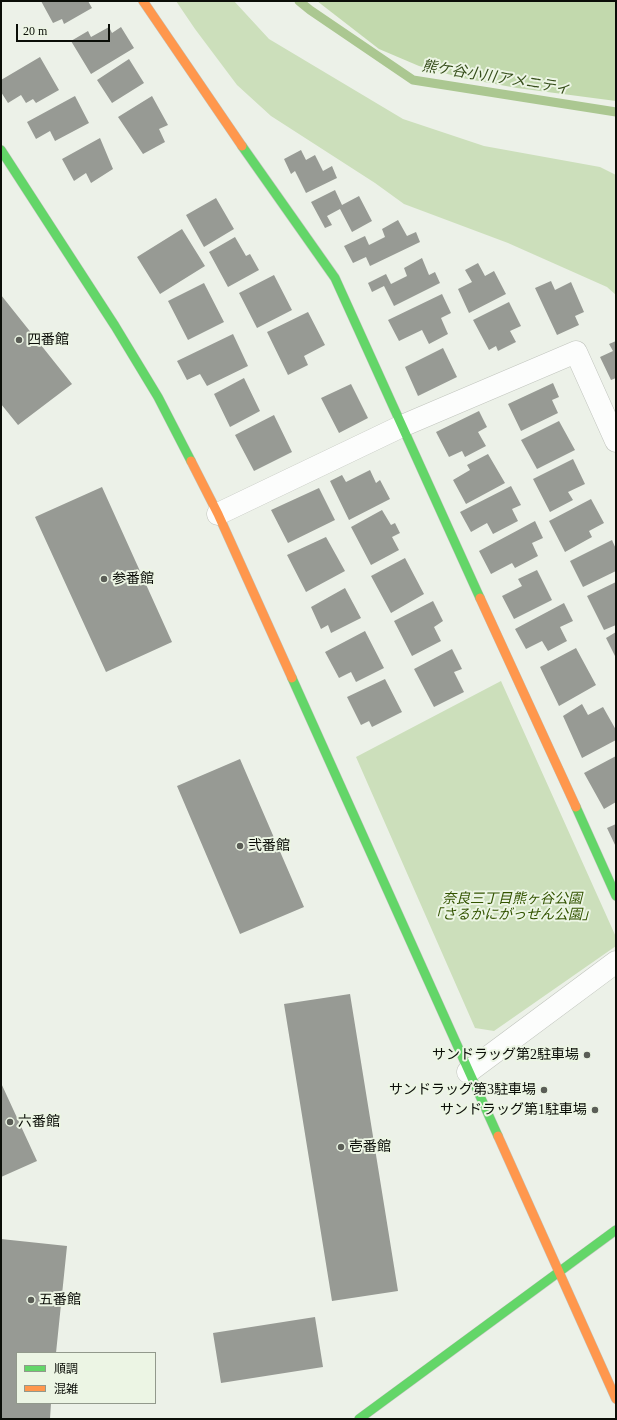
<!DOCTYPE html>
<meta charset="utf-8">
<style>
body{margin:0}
#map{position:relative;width:617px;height:1420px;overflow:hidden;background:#ecf1e8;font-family:"Times New Roman","Noto Sans JP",serif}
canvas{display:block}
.frame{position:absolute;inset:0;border:2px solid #0b0e08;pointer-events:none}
.legend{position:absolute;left:16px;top:1352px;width:140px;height:52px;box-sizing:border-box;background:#ecf5e4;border:1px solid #92998c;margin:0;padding:5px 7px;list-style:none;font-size:12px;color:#0b0e08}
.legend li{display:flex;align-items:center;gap:8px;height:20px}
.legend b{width:20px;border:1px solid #92998c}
.scale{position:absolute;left:16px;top:24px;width:94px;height:18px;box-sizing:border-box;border:2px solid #0b0e08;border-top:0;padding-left:5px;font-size:12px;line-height:14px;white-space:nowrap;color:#0b0e08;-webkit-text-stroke:3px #ecf5e4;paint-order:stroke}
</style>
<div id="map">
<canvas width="617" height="1420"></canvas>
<div class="frame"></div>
<ul class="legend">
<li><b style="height:5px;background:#63d668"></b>順調</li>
<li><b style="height:5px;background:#ff974d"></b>混雑</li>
</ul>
<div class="scale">20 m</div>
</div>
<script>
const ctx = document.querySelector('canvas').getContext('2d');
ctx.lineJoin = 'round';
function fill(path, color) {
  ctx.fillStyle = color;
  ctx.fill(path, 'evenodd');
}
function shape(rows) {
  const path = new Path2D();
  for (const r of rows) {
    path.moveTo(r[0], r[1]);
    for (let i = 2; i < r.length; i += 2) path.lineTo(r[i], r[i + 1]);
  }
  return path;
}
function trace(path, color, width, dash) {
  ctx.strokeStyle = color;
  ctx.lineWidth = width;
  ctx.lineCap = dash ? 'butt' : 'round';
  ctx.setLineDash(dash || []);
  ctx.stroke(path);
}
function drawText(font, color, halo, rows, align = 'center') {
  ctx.font = font + ' "Times New Roman","Noto Sans JP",serif';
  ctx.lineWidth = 4;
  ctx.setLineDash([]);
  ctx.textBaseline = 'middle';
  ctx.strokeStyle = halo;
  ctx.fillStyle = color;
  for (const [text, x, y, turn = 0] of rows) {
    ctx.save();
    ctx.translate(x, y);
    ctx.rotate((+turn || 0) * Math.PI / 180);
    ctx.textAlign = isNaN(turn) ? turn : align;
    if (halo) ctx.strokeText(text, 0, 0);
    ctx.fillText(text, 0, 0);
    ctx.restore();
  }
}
fill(shape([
 [176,1,234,1,269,39,403,119,484,146,600,167,616,175,616,295,607,287,508,243,404,204,375,183,271,116,237,85,195,29],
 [501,681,616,937,616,946,494,1031,475,1028,356,757]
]), '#ccdfbb');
fill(shape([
 [317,1,616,1,616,101,517,88,462,78,419,66,379,49]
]), '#c2d9ad');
trace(shape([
 [299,1,310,10,413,80,616,112]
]), '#abc791', 9);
fill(shape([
 [41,1,88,1,92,8,64,24,62,19,53,23],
 [109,27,112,33,121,27,134,48,91,74,71,41,88,31,91,37],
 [40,57,59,90,36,103,33,99,26,103,21,95,8,103,1,92,1,80],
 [129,59,144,83,112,103,97,80],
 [75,96,89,123,55,141,50,131,36,139,27,122],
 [152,96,168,125,159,129,165,142,143,154,118,117],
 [100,138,113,169,91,183,86,173,74,181,62,159],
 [301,150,306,160,315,155,323,171,332,166,337,178,306,193,295,171,291,174,284,159],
 [335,190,342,205,359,196,372,221,352,232,340,209,327,216,332,225,325,228,311,202],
 [216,198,234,229,204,247,186,215],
 [398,220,407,236,416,232,420,242,370,266,366,257,353,263,344,246,365,236,369,245,385,237,382,229],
 [182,229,205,266,160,294,137,257],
 [235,237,246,256,250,254,259,270,228,287,209,252],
 [422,258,429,275,435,272,440,283,394,306,384,286,372,292,368,283,386,274,391,284,407,276,404,268],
 [478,263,485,276,494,271,506,294,469,313,458,289,472,282,465,270],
 [274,275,292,310,257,328,239,293],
 [551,281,555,290,571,282,584,312,575,316,579,325,557,335,535,288],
 [204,283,224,322,188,340,168,301],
 [442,294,451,313,441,318,448,334,429,344,422,330,399,341,388,320],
 [1,295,72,384,18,425,1,404],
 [509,302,521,326,510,331,516,342,498,351,496,346,489,350,473,320],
 [308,312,325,345,304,356,308,365,288,375,267,332],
 [233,334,248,366,207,386,200,374,187,380,177,361],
 [616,341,616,378,611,380,600,357,613,351,609,344],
 [443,348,457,377,418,396,405,367],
 [244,378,260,411,230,427,214,394],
 [553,383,559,397,552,400,558,413,521,431,508,404],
 [351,384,368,418,339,433,321,398],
 [479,411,487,427,478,432,486,446,465,457,462,451,449,457,436,432],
 [274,415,292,452,254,471,235,435],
 [559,421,575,450,537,469,521,440],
 [488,454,505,483,466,504,453,480,470,470,467,465],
 [573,459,585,484,568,492,573,500,550,512,533,479],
 [370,470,376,483,380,480,390,499,349,520,330,481,342,475,346,482],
 [511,486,521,505,512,509,518,521,493,534,487,523,471,532,460,512],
 [102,487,172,642,106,672,35,517],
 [319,488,335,520,288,543,271,510],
 [591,499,604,523,589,531,592,537,565,552,549,521],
 [382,510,391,525,395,523,400,533,392,537,399,550,371,565,351,527],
 [535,521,543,538,532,543,538,556,515,568,512,563,491,574,479,551],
 [326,537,345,571,306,592,287,555],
 [612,540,616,549,616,571,583,587,570,561],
 [405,558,424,594,391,613,371,576],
 [537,570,552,600,514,619,502,596,522,586,518,579],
 [616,582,616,625,604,630,587,596],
 [345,588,361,618,331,633,328,625,321,629,311,607],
 [433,601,443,621,434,627,441,641,412,656,394,621],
 [564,603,573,621,560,627,567,641,548,651,542,641,526,649,515,629],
 [365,631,384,668,356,682,351,672,339,678,325,652],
 [616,632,616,658,606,638],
 [576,648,596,685,559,706,540,667],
 [452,649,462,669,454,672,464,692,434,707,414,669],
 [385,679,402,712,372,727,369,721,361,725,347,697],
 [582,704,588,715,603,707,616,730,616,740,582,758,563,716],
 [616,756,616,802,604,809,584,773],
 [240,759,304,907,240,934,177,786],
 [616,824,616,847,607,828],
 [350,994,398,1291,332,1301,284,1004],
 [1,1083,37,1161,1,1177],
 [1,1239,67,1246,56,1353,17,1353,17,1403,51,1403,50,1419,1,1419],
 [315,1317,323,1367,221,1383,213,1333]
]), '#979a94');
const street = shape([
 [218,514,402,426,576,352,616,441],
 [468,1072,616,962]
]);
const fast = shape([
 [242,146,335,278,480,598],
 [1,150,115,326,158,397,191,461],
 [292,678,498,1136],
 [576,807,616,896],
 [359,1419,616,1230]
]);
const slow = shape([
 [143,1,242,146],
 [191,461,218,514,292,678],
 [480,598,576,807],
 [498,1136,616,1399]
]);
trace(street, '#c0c4bd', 23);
trace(fast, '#c0c4bd', 10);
trace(slow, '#c0c4bd', 10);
trace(street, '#fcfdfc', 22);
trace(fast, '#63d668', 9);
trace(slow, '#ff974d', 9);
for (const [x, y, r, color] of [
 [19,340,4,"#5a5d56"],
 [104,579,4,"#5a5d56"],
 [240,846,4,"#5a5d56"],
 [587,1055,4,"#5a5d56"],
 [544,1090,4,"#5a5d56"],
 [595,1110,4,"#5a5d56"],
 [10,1122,4,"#5a5d56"],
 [341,1147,4,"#5a5d56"],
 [31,1300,4,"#5a5d56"]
]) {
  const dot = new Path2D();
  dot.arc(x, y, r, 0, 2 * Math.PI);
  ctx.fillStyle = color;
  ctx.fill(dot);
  trace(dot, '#ecf5e4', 1.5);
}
drawText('14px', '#0b0e08', '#ecf5e4', [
 ["四番館",27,340],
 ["参番館",112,579],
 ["弐番館",248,846],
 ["サンドラッグ第2駐車場",579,1055,"right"],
 ["サンドラッグ第3駐車場",536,1090,"right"],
 ["サンドラッグ第1駐車場",587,1110,"right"],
 ["六番館",18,1122],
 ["壱番館",349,1147],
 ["五番館",39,1300]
], 'left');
drawText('italic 14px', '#335400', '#ecf5e4', [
 ["奈良三丁目熊ヶ谷公園",512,899],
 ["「さるかにがっせん公園」",512,915]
]);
drawText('italic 15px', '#364e1b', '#ecf5e4', [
 ["熊ケ谷小川アメニティ",496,78,9]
]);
</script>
